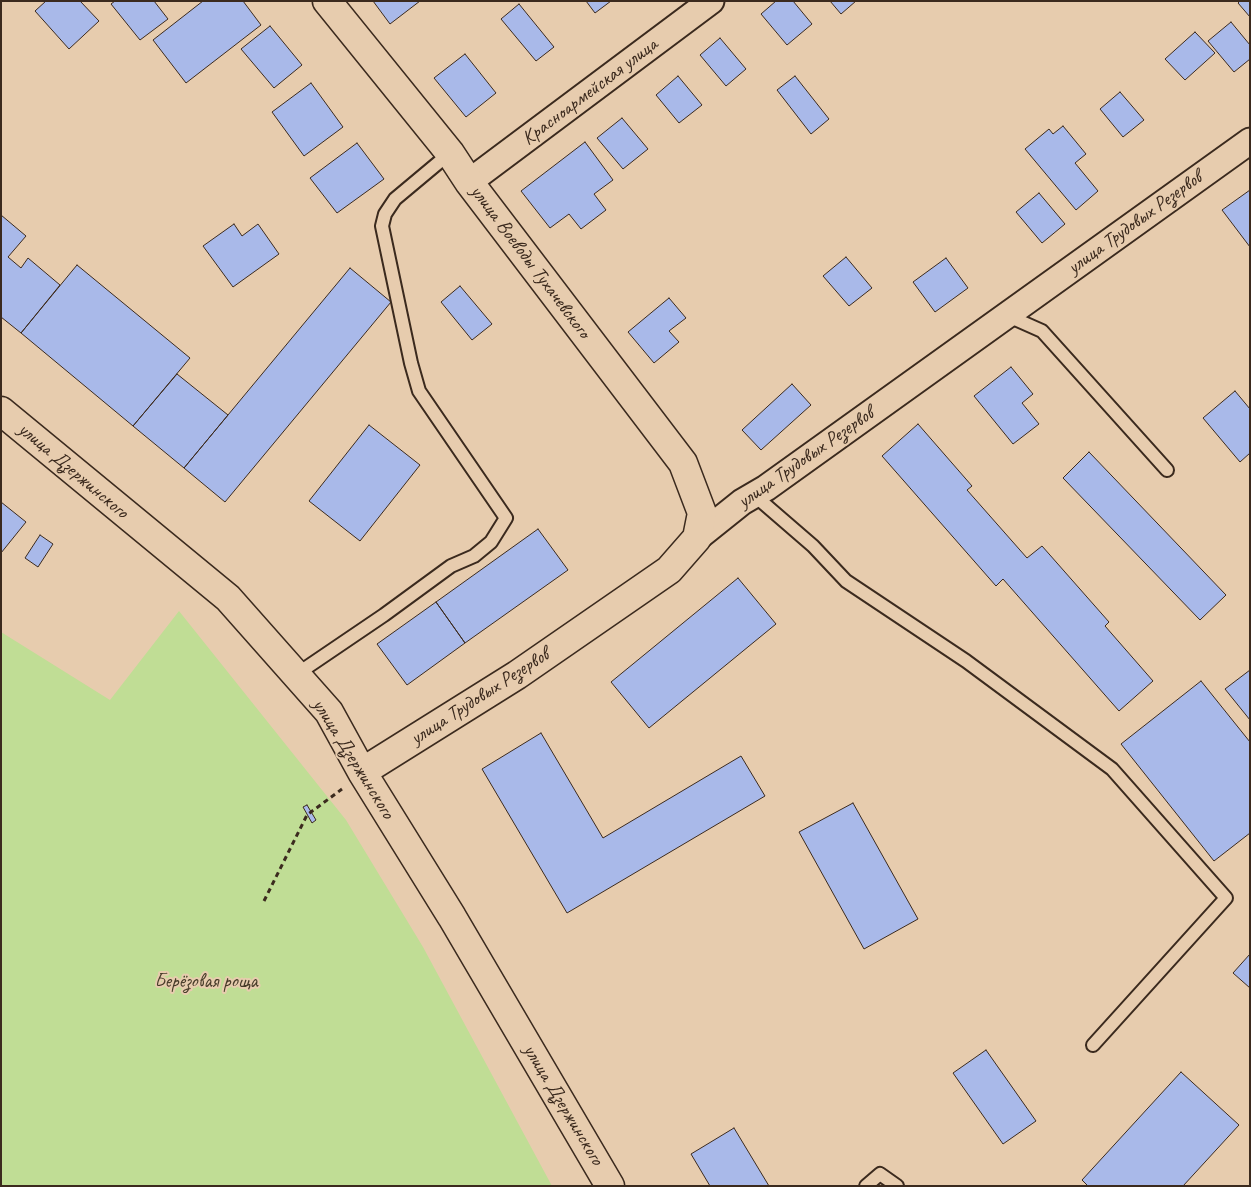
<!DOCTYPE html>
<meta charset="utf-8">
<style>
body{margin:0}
#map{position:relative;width:1251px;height:1187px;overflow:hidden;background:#e7ccae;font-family:Caveat,sans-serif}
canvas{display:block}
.frame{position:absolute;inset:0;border:2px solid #3b2a1e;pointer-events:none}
</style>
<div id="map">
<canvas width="1251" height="1187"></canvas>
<div class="frame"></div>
</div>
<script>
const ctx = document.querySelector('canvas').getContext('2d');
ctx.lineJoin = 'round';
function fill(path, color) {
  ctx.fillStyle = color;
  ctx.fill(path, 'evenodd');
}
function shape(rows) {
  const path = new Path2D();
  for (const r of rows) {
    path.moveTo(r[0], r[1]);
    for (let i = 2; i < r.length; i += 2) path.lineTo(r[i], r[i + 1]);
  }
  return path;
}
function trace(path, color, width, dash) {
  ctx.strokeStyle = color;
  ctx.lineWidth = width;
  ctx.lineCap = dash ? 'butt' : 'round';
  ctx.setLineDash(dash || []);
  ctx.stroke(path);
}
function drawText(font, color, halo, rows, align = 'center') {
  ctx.font = font + ' Caveat,sans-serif';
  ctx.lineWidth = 4;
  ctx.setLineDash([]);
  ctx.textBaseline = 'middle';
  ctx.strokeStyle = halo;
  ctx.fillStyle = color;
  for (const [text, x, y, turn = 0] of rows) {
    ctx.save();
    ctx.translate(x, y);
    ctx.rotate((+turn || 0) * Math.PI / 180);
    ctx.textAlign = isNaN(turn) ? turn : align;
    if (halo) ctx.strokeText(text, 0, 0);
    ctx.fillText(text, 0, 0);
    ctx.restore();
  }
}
fill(shape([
 [179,611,346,820,423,947,552,1186,1,1186,1,632,110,700]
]), '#c0dd95');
const building = shape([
 [46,1,80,1,99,21,69,49,35,11,46,1],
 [115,1,154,1,168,19,140,40,111,4,115,1],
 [203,1,243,1,261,25,186,83,153,40,203,1],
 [373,1,420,1,390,24,373,1],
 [586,1,611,1,595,13,586,1],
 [776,1,793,1,812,24,787,45,761,14,776,1],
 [830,1,856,1,841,14,830,1],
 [1240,1,1250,1,1250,17,1238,3,1240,1],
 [519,4,554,47,536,61,501,19,519,4],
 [1231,22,1250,45,1250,59,1234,72,1208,41,1231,22],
 [270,26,302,65,274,88,241,49,270,26],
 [1195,32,1215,53,1185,80,1165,59,1195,32],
 [720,38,746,69,726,86,700,55,720,38],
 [465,54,496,93,466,117,434,78,465,54],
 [678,76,702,105,679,123,656,95,678,76],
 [795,76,829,119,811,134,777,90,795,76],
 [311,83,343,127,304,156,272,112,311,83],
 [1120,92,1144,120,1123,137,1100,109,1120,92],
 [622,118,648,149,623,169,597,138,622,118],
 [1063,126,1086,154,1075,163,1098,191,1076,210,1025,149,1049,129,1053,134,1063,126],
 [585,142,613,180,594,194,606,210,581,229,569,214,550,228,521,191,585,142],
 [357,143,384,179,337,213,310,178,357,143],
 [1250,190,1250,247,1222,210,1250,190],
 [1039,193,1065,224,1042,243,1016,212,1039,193],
 [1,215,26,236,8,257,21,268,28,258,60,285,21,333,1,317,1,215],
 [234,224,242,236,258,224,279,254,233,287,203,246,234,224],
 [846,257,872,288,849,306,823,276,846,257],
 [946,258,968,288,935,312,913,282,946,258],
 [77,265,190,358,133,426,21,333,77,265],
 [350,268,391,302,225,502,184,468,350,268],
 [460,286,492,324,472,340,441,302,460,286],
 [669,298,686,318,669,331,679,342,654,363,628,332,669,298],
 [1011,367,1033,394,1022,403,1039,424,1013,444,974,396,1011,367],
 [177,374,228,415,184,468,133,426,177,374],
 [792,384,811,405,761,450,742,430,792,384],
 [1235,391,1250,409,1250,453,1240,462,1203,418,1235,391],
 [918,424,972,486,967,490,1027,558,1042,546,1109,622,1105,626,1153,681,1119,711,1003,579,996,586,882,456,918,424],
 [369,425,420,465,360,541,309,501,369,425],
 [1089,452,1226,595,1200,620,1063,478,1089,452],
 [1,502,26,522,1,553,1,502],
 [538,529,568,570,465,643,436,602,538,529],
 [40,535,53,544,38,567,25,558,40,535],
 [738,578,776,624,649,728,611,682,738,578],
 [436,602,465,643,407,685,377,644,436,602],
 [1250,670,1250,720,1225,689,1250,670],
 [1201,681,1250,742,1250,833,1214,861,1121,744,1201,681],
 [541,733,603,838,741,756,765,796,567,913,482,769,541,733],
 [853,803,918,919,864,949,799,832,853,803],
 [307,805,316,820,312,823,303,807,307,805],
 [1250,954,1250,988,1233,973,1250,954],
 [986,1050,1036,1121,1003,1144,953,1073,986,1050],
 [1181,1072,1239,1125,1183,1186,1088,1186,1082,1180,1181,1072],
 [734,1128,769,1186,710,1186,691,1154,734,1128]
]);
fill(building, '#a9b9e9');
trace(building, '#3b2a1e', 1);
const lane = shape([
 [1006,315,1042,331,1167,470],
 [754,495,813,546,846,581,966,661,1112,769,1226,898,1093,1045],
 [297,674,384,615,451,566,474,556,491,542,506,518,419,391,411,363,382,226,385,214,395,199,450,153],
 [866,1186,880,1174,897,1186]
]);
const street = shape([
 [469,182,711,1],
 [697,538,742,502,766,488,1250,141]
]);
const secondary = shape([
 [327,1,450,153,469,182,683,463,702,513,697,538,669,570,517,675,362,772],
 [1,411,228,598,329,712,362,772,452,917,610,1186]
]);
trace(lane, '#3b2a1e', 16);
trace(street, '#3b2a1e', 29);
trace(secondary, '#3b2a1e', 31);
trace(shape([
 [264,901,307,815,342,789]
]), '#3b2a1e', 3, [5, 4]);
trace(lane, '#e7ccae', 12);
trace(street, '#e7ccae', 25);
trace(secondary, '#e7ccae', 28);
drawText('20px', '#3b2a1e', '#e7ccae', [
 ["Красноармейская улица",590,92,-37],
 ["улица Трудовых Резервов",1135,223,-36],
 ["улица Воеводы Тухачевского",530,262,53],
 ["улица Трудовых Резервов",806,458,-35],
 ["улица Дзержинского",73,471,40],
 ["улица Трудовых Резервов",480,697,-33],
 ["улица Дзержинского",353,759,58],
 ["улица Дзержинского",563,1105,59]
]);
drawText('20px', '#483c2a', '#e7ccae', [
 ["Берёзовая роща",206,982]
]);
</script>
